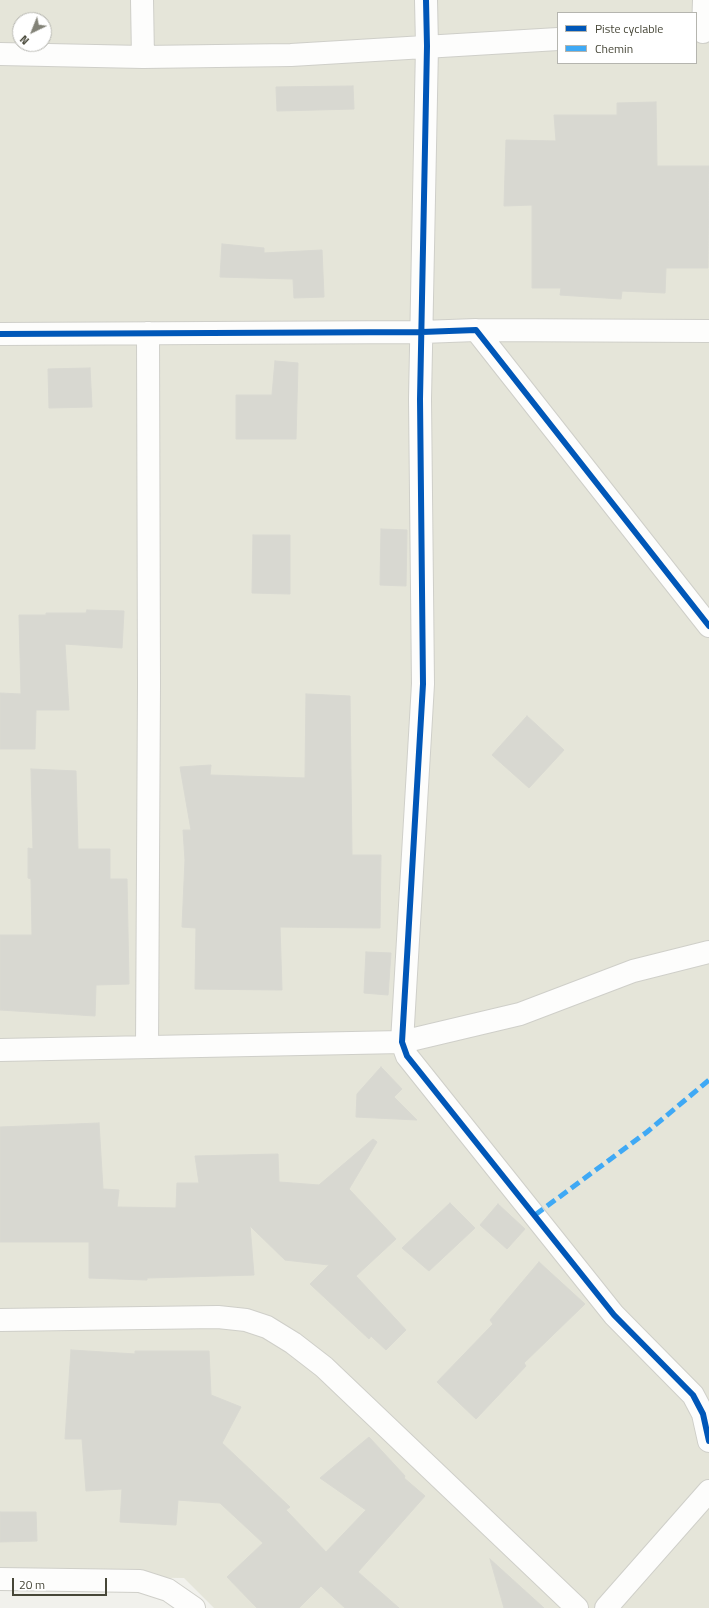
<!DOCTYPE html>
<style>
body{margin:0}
#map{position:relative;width:709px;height:1608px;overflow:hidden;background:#f1f1ec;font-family:"Titillium Web",sans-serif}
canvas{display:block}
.legend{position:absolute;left:557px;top:12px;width:140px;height:52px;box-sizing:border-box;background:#fff;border:1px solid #b5b5af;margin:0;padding:5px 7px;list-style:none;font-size:12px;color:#474738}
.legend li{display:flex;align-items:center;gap:8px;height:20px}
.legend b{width:20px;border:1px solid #b5b5af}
.north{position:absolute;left:12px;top:12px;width:40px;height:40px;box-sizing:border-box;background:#fff;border:1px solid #b5b5af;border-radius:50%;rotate:223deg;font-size:11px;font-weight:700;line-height:16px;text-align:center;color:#474738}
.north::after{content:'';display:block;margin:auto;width:14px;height:18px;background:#828277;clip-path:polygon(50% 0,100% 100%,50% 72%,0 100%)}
.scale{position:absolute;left:12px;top:1578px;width:95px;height:18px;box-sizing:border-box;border:2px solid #474738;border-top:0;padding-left:5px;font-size:12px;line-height:14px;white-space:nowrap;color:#474738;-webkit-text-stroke:3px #fff;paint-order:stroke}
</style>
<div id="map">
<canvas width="709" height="1608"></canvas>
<ul class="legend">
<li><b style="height:5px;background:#0057b8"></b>Piste cyclable</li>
<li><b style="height:5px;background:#3fa9f5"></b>Chemin</li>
</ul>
<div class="north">N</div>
<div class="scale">20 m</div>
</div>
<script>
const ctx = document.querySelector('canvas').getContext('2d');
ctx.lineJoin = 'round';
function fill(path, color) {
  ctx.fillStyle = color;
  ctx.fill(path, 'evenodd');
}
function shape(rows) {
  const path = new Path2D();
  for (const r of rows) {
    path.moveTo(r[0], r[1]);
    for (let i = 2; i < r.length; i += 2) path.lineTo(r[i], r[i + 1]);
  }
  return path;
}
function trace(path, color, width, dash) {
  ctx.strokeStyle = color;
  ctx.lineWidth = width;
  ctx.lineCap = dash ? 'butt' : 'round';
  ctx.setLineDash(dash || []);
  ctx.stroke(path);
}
fill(shape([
 [0,0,709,0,709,1608,214,1608,184,1578,0,1576],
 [558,13,696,13,696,63,558,63],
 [20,20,44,20,44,44,20,44]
]), '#e5e5d9');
const building = shape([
 [353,86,354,109,277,111,276,87,353,86],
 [656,102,657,166,709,166,708,268,666,268,665,293,622,291,621,299,560,295,561,288,532,288,532,205,504,206,506,140,556,141,554,115,617,115,617,103,656,102],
 [222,244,264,248,264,253,322,250,324,297,294,298,293,279,220,277,222,244],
 [275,361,298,363,296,439,236,439,236,395,272,395,275,361],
 [90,368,92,407,49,408,48,369,90,368],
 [381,529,407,530,406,586,380,585,381,529],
 [253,535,290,535,290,594,252,593,253,535],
 [87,610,124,611,122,648,65,644,69,710,36,710,35,749,0,749,0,693,21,694,19,615,46,615,46,613,86,613,87,610],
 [306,694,350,696,352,855,381,855,380,928,280,927,282,990,195,989,196,928,182,927,185,860,183,830,191,830,180,767,211,765,210,775,305,778,306,694],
 [527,716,564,750,529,788,492,755,527,716],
 [31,769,76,771,78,849,110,849,110,879,127,879,129,984,96,985,95,1016,0,1010,0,935,32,935,31,879,28,878,28,848,33,849,31,769],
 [366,952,391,953,388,995,364,993,366,952],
 [381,1067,402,1089,394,1097,417,1120,356,1117,357,1094,381,1067],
 [99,1123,103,1189,119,1190,117,1207,176,1208,177,1183,199,1183,195,1156,278,1154,279,1182,319,1185,373,1139,377,1142,349,1189,396,1239,356,1276,406,1330,386,1350,371,1336,369,1339,310,1284,329,1265,285,1260,250,1226,254,1275,147,1278,147,1280,89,1278,89,1242,0,1242,0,1127,99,1123],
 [450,1203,475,1228,429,1271,402,1248,450,1203],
 [498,1204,525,1229,507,1249,480,1225,498,1204],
 [539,1262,585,1304,524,1363,526,1366,476,1419,437,1382,493,1324,490,1320,539,1262],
 [71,1350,135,1354,135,1351,209,1351,211,1395,241,1407,222,1443,290,1507,286,1510,326,1552,366,1510,320,1478,369,1437,405,1476,404,1478,425,1496,358,1572,399,1608,345,1608,321,1586,299,1608,257,1608,227,1577,263,1543,220,1503,178,1500,176,1525,120,1522,122,1489,86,1491,82,1439,65,1439,71,1350],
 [0,1512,36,1512,37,1541,0,1542,0,1512],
 [490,1559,544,1608,504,1608,490,1559]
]);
fill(building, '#d8d8d1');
trace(building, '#d9d9d2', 1);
const street = shape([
 [142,0,143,57],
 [426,0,427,46,420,399,423,684,402,1042,407,1056,415,1066,614,1315,693,1395,703,1414,709,1441],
 [703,32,704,0],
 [0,54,143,57,291,55,558,39],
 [476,330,709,331],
 [0,334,422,332,476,330,709,626],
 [147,1047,149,685,148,333],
 [0,1050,402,1042,520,1014,633,971,709,952],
 [0,1320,218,1317,246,1320,267,1327,293,1343,324,1367,577,1608],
 [0,1579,140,1581,168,1590,194,1608],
 [606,1608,709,1491]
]);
trace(street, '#cfcfc9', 24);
trace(street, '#fdfdfc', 22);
trace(shape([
 [535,1215,647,1132,709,1080]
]), '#3fa9f5', 5, [10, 5]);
trace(shape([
 [426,0,427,46,420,399,423,684,402,1042,407,1056,415,1066,614,1315,693,1395,703,1414,709,1441],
 [0,334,422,332,476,330,709,626]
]), '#0057b8', 6);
</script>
